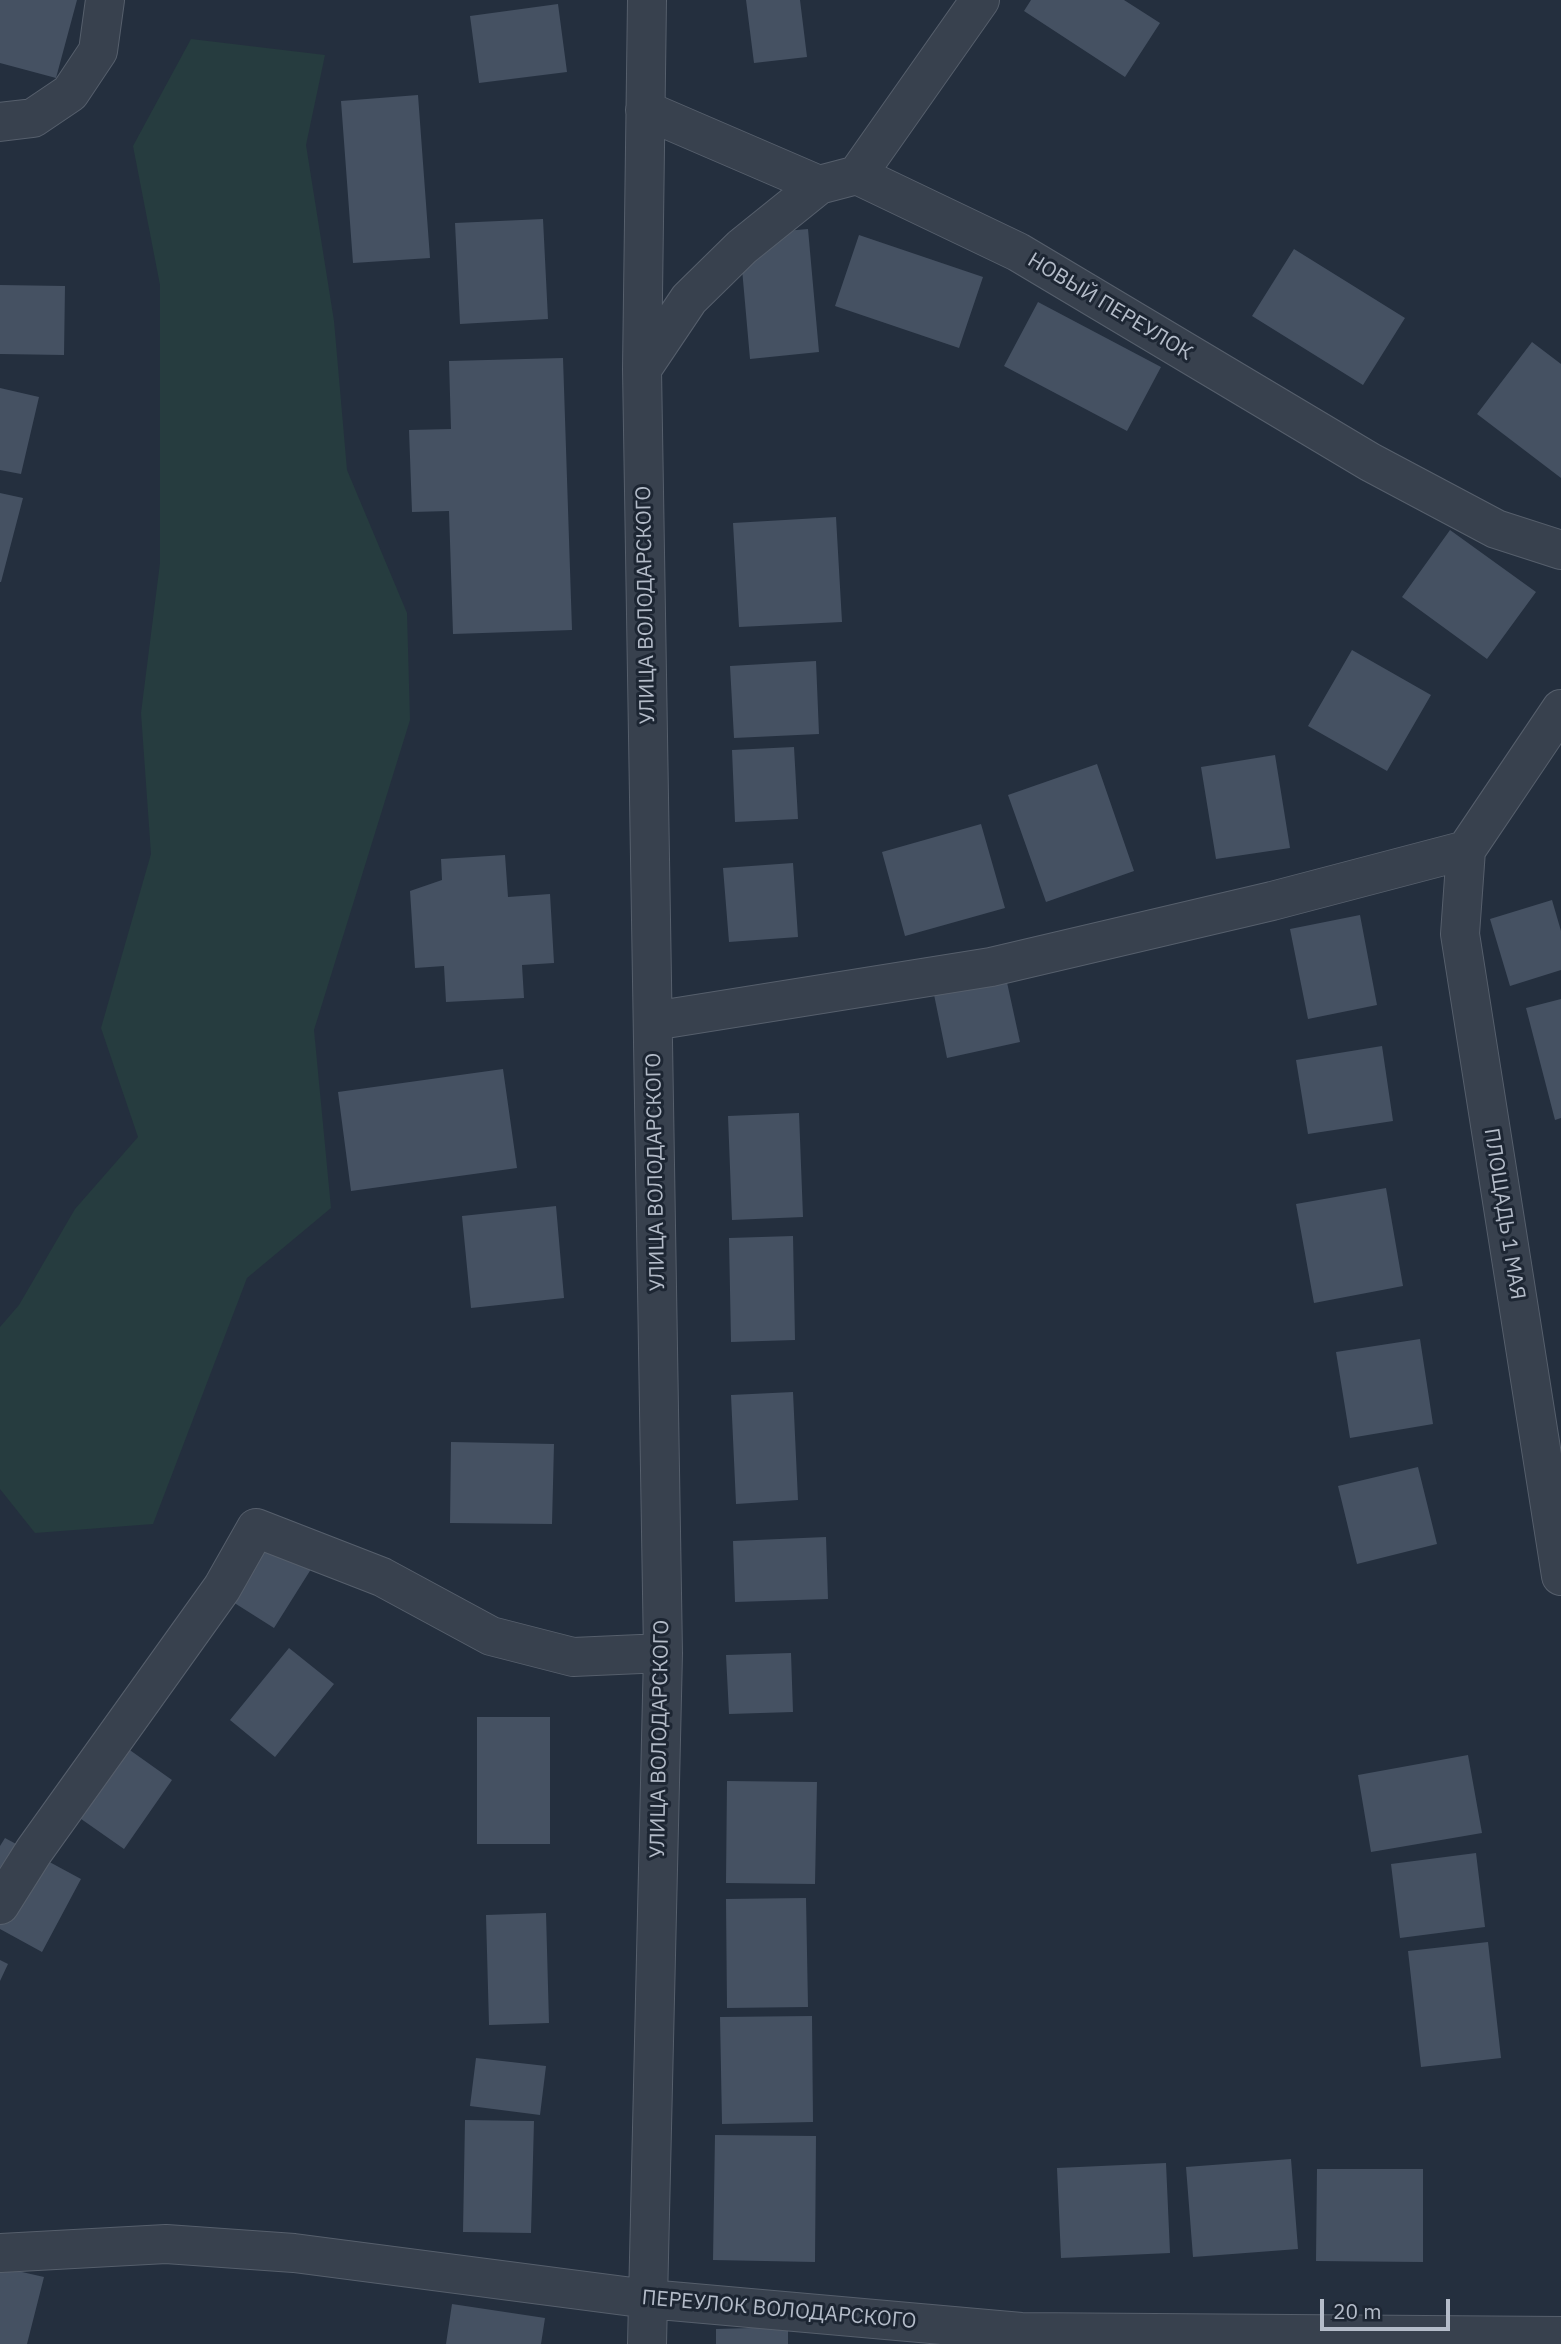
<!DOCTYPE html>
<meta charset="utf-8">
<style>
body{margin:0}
#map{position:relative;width:1561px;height:2344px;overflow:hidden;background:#242f3e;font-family:"IBM Plex Sans",sans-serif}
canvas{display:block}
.scale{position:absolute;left:1320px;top:2299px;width:130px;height:32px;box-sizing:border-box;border:4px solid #b4bcc9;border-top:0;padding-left:9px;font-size:21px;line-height:24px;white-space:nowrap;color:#b4bcc9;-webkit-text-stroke:5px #1d2633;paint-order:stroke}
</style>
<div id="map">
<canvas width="1561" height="2344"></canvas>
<div class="scale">20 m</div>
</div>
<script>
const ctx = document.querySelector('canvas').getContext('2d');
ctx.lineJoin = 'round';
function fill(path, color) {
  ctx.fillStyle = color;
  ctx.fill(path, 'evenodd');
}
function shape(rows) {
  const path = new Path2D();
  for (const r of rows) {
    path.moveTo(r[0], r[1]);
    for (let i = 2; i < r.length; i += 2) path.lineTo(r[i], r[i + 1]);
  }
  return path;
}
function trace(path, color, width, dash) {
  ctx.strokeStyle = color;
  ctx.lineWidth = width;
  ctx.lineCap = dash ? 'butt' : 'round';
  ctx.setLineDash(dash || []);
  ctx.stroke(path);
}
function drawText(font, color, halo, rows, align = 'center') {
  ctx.font = font + ' "IBM Plex Sans",sans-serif';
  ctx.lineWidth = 6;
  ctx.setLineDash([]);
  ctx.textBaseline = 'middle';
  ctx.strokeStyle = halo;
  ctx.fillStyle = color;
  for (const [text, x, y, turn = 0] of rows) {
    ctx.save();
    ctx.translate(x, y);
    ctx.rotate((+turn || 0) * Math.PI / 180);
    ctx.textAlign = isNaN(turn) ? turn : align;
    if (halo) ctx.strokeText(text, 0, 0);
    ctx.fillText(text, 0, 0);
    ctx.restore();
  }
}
fill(shape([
 [191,39,325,55,306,145,334,321,347,470,407,613,410,720,314,1030,331,1208,247,1278,153,1524,35,1533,0,1489,0,1327,19,1305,75,1209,138,1137,101,1028,151,854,141,713,160,563,160,285,133,146]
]), '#263c3f');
fill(shape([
 [0,0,77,0,56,78,0,63],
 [746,0,800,0,807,57,754,63],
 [1031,0,1124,0,1160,23,1125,77,1024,11],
 [558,4,567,72,479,83,470,16],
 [418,95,430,258,353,263,341,101],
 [543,219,548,319,460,324,455,223],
 [808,229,819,352,750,359,739,235],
 [859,235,983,277,959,348,835,306],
 [1294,249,1405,318,1363,385,1252,316],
 [0,285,65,286,64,355,0,354],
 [1038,302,1161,367,1127,431,1004,366],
 [1532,342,1561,364,1561,478,1477,414],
 [563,358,572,630,453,634,449,511,412,512,409,430,451,429,449,361],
 [0,388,39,397,21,474,0,470],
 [0,493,23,498,1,582,0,582],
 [836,517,842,622,739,627,733,523],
 [1450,530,1536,592,1487,659,1402,597],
 [1352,650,1431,695,1387,771,1308,726],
 [816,661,819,734,734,738,730,666],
 [794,747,798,819,735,822,732,750],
 [1275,755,1290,848,1216,859,1201,767],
 [1097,764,1134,871,1046,902,1008,795],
 [981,824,1005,908,905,936,882,852],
 [505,855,508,897,550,894,554,963,522,965,524,998,446,1002,444,966,415,968,410,891,442,880,441,859],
 [793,863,798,937,729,942,723,868],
 [1552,900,1561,931,1561,970,1510,986,1490,919],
 [1360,915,1377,1005,1308,1019,1290,929],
 [1003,964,1020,1042,947,1058,931,980],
 [1561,999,1561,1118,1555,1120,1526,1008],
 [1382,1046,1393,1121,1308,1134,1296,1060],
 [503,1069,517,1168,351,1191,338,1092],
 [799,1113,803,1217,732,1220,728,1116],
 [1386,1188,1403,1286,1314,1303,1296,1204],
 [556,1206,564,1298,471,1308,462,1216],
 [793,1236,795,1340,731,1342,729,1238],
 [1420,1339,1433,1424,1350,1438,1336,1352],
 [793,1392,798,1500,736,1504,731,1395],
 [451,1442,554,1444,552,1524,450,1523],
 [1418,1467,1437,1544,1357,1564,1338,1486],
 [245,1524,313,1566,274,1628,206,1585],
 [826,1537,828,1599,735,1602,733,1541],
 [289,1648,334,1684,275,1757,230,1720],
 [791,1653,793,1712,729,1714,726,1655],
 [477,1717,550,1717,550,1844,477,1844],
 [103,1731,172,1780,124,1849,54,1800],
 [1468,1755,1482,1833,1371,1852,1358,1775],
 [727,1781,817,1782,815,1884,726,1883],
 [5,1838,81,1879,42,1952,0,1929,0,1846],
 [1476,1853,1485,1927,1400,1938,1391,1864],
 [806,1898,808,2007,727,2008,726,1899],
 [546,1913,549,2023,489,2025,486,1915],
 [1488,1942,1501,2058,1421,2067,1408,1951],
 [0,1960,8,1964,0,1981],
 [812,2016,813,2122,722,2124,720,2017],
 [476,2058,546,2066,540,2115,470,2106],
 [465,2120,534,2121,531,2233,463,2232],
 [715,2135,816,2136,815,2262,713,2260],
 [1291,2159,1298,2249,1193,2257,1186,2167],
 [1166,2163,1170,2253,1061,2258,1057,2168],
 [1317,2169,1423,2169,1423,2262,1316,2261],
 [0,2267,44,2277,27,2344,0,2344],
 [452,2304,545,2318,541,2344,446,2344],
 [788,2327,788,2344,716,2344,716,2329]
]), '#455162');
const minor = shape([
 [645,110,819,185,857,175,1018,252,1370,462,1496,529,1561,550],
 [0,122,33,118,70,93,98,51,105,0],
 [857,175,980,0],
 [642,369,689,299,742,247,819,185],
 [1561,709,1466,850,1460,934,1561,1576],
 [653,1021,991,967,1272,901,1466,850],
 [0,1905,34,1851,222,1588,256,1528,382,1577,491,1636,573,1657,663,1653],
 [0,2253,166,2244,294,2253,648,2299,1021,2332,1561,2336],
 [647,2344,663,1653,642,369,647,0]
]);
trace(minor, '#565f6c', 40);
trace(minor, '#38414e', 38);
drawText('21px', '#b4bcc9', '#1d2633', [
 ["НОВЫЙ ПЕРЕУЛОК",1110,307,31],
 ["УЛИЦА ВОЛОДАРСКОГО",646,605,-91],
 ["УЛИЦА ВОЛОДАРСКОГО",656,1172,-91],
 ["ПЛОЩАДЬ 1 МАЯ",1504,1214,81],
 ["УЛИЦА ВОЛОДАРСКОГО",660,1739,-89],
 ["ПЕРЕУЛОК ВОЛОДАРСКОГО",779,2310,5]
]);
</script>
